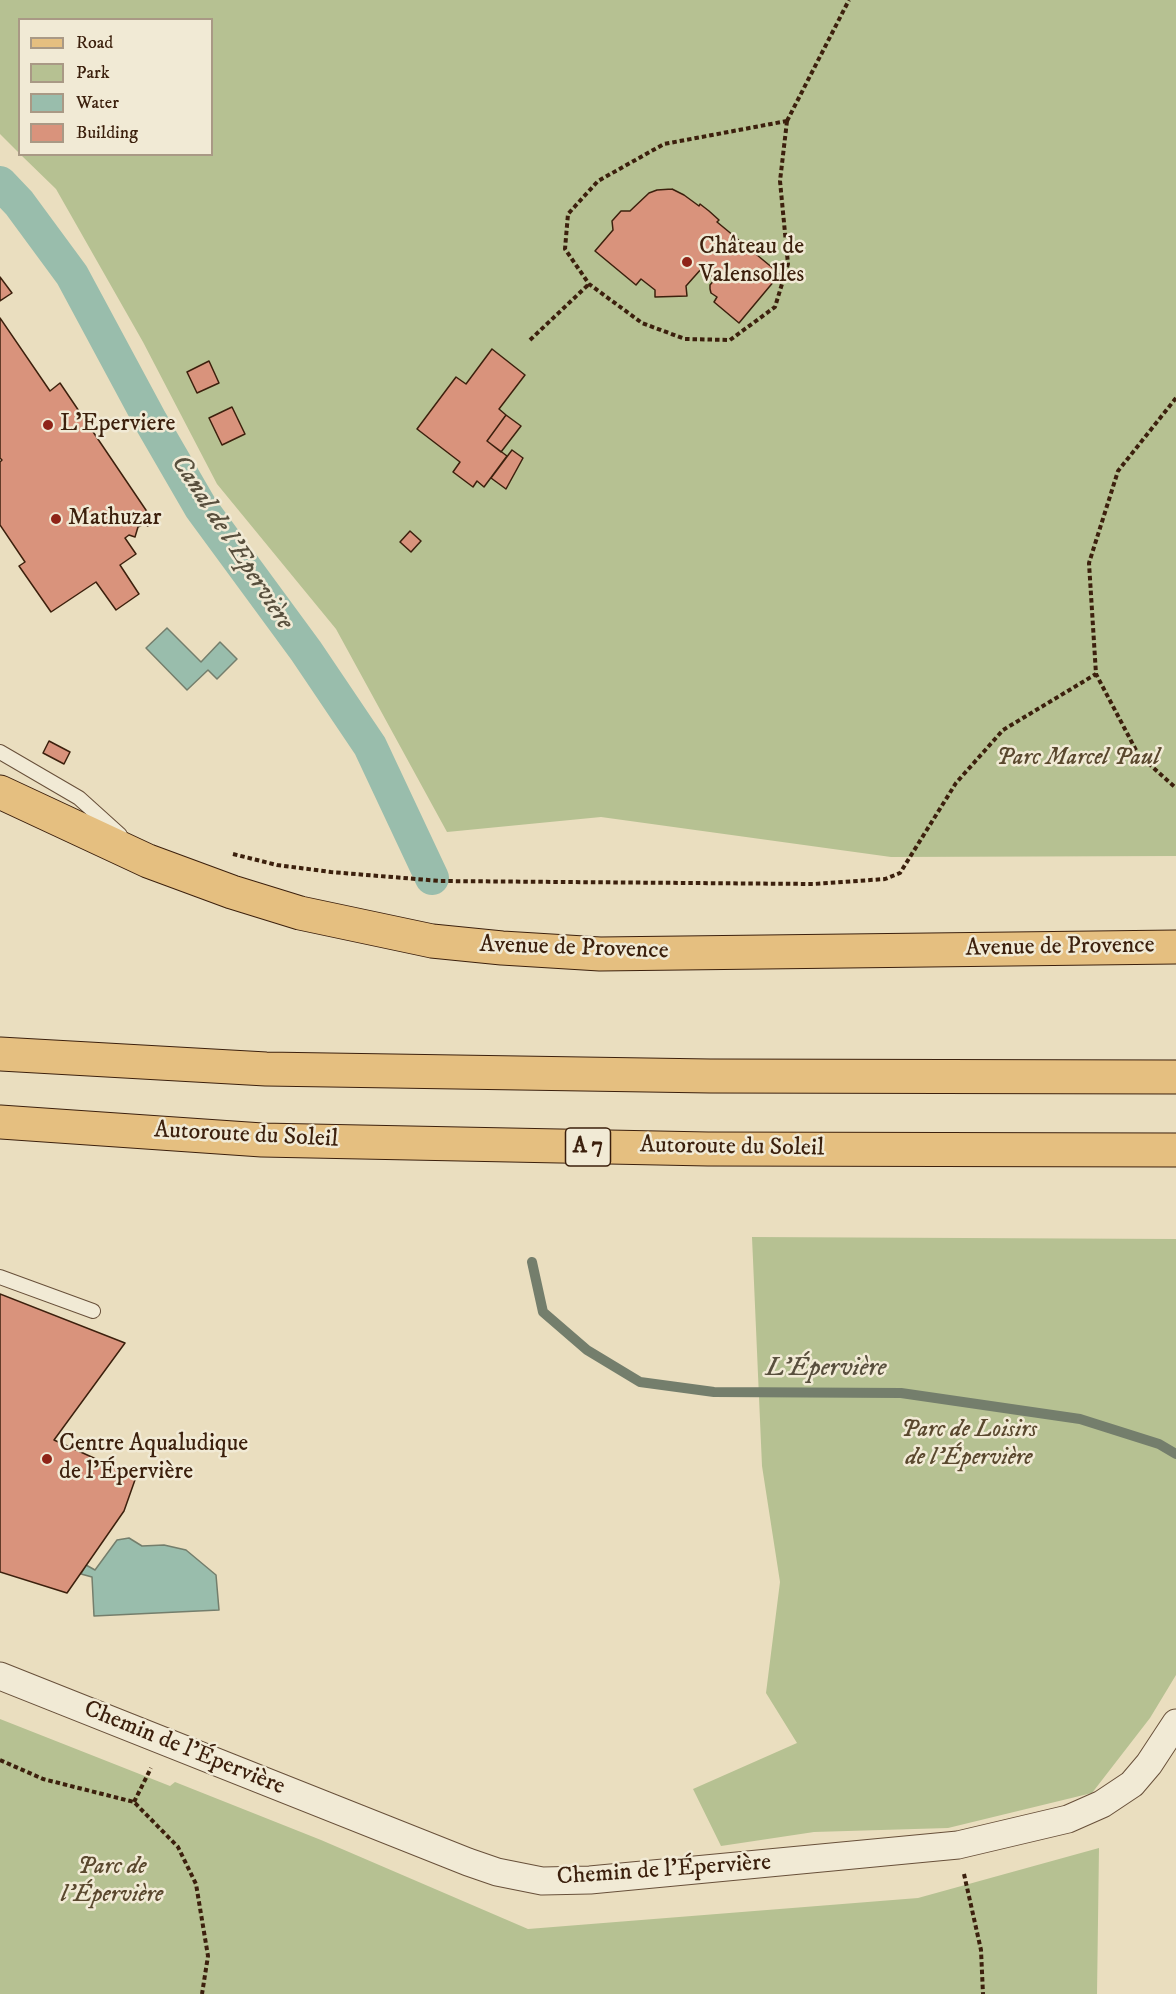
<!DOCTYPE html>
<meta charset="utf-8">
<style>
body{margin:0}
#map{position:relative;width:1176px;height:1994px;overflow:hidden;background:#eadebf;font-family:"IM FELL DW Pica",serif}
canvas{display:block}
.legend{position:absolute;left:18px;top:18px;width:195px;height:138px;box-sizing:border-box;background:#f1ead5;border:2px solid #a99985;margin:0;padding:8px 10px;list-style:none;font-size:18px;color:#3c200d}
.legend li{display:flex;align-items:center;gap:12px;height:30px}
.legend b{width:30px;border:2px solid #a99985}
</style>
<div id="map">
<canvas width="1176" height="1994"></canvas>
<ul class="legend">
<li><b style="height:8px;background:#e5bf80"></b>Road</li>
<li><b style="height:16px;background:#b6c192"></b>Park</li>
<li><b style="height:16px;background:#99bdac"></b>Water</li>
<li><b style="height:16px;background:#d9937c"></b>Building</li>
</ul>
</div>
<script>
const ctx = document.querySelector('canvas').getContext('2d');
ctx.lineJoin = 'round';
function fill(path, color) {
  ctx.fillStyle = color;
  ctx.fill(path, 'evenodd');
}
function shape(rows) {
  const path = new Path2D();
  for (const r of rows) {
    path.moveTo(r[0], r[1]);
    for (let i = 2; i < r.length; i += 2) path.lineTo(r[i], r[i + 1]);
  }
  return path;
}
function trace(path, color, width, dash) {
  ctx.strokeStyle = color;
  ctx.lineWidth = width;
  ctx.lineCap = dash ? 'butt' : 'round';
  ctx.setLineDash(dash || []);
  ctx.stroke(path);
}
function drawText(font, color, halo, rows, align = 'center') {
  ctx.font = font + ' "IM FELL DW Pica",serif';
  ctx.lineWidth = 5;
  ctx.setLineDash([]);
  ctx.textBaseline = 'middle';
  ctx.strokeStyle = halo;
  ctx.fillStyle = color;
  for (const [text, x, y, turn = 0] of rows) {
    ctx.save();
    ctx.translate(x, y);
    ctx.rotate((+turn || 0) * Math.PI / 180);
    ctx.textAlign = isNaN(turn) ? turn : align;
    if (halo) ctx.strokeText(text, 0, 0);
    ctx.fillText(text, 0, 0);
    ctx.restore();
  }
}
fill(shape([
 [0,0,1176,0,1176,856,891,857,601,817,447,832,336,629,217,484,143,342,56,189,21,155,212,154,212,20,20,20,19,153,0,134],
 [752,1237,1176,1239,1176,1675,1150,1718,1092,1793,948,1828,814,1832,721,1846,693,1789,797,1743,766,1693,780,1582,762,1466],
 [0,1719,170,1786,175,1782,321,1840,528,1929,918,1898,1099,1848,1097,1994,0,1994]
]), '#b6c192');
const water = shape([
 [167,628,201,662,220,642,237,659,217,679,208,670,187,690,146,648,167,628],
 [129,1538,142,1546,164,1545,186,1550,216,1575,219,1610,94,1616,92,1577,81,1574,86,1565,95,1570,117,1540,129,1538]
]);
fill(water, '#99bdac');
trace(water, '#747e6c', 1.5);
trace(shape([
 [532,1262,543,1312,587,1350,640,1382,714,1392,901,1393,1080,1419,1159,1444,1176,1454]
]), '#747e6c', 10);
trace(shape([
 [0,183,19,203,72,275,150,420,201,508,306,651,370,746,432,878]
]), '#99bdac', 34);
const building = shape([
 [672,189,684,195,699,206,700,204,709,211,719,220,717,222,780,274,739,323,714,302,717,297,711,293,710,289,710,285,715,279,702,268,686,286,687,296,655,297,655,290,641,279,636,285,595,251,613,230,612,221,621,211,630,211,649,193,657,190,672,189],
 [0,277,12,293,0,301,0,277],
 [0,318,50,391,60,383,152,519,148,526,144,524,138,527,135,537,129,535,125,538,136,554,120,565,139,594,116,610,96,582,51,612,19,566,25,562,0,525,0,462,2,460,0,458,0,318],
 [492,349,525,375,499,409,506,415,487,441,507,456,484,487,477,481,473,487,453,472,460,462,417,429,456,377,466,384,492,349],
 [209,361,219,383,197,393,187,372,209,361],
 [232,407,245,434,222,445,209,418,232,407],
 [506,415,521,426,501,452,487,441,506,415],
 [512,450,523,458,506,489,491,478,512,450],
 [410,531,421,541,411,552,400,542,410,531],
 [49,741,70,752,64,764,43,753,49,741],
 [0,1294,125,1343,54,1440,136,1477,124,1511,67,1593,0,1572,0,1294]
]);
fill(building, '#d9937c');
trace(building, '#3c200d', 1.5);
const service = shape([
 [0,752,79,798,120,835],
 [0,1277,93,1311]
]);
const minor = shape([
 [0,1676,468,1862,497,1872,542,1881,590,1880,958,1845,1068,1819,1102,1804,1132,1784,1149,1764,1176,1723]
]);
const primary = shape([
 [0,792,148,861,232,892,300,913,432,941,502,948,600,954,1176,947]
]);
const motorway = shape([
 [0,1054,266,1069,710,1076,1176,1077],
 [0,1122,262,1140,708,1149,1176,1150]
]);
trace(service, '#68503a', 16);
trace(minor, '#68503a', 29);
trace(primary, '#3c200d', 35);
trace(motorway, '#3c200d', 35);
trace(shape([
 [787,121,780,181,788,264,775,307,730,340,685,339,642,323,589,284,565,249,568,214,598,181,664,144,787,121],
 [787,121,849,0],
 [530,340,589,284],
 [1176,398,1118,471,1089,563,1096,674,1138,754,1176,788],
 [233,854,277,865,331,872,440,881,814,884,885,879,900,873,956,783,1003,730,1096,674],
 [0,1760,43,1779,134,1802,178,1847,196,1884,208,1956,202,1994],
 [134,1802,151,1768],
 [964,1874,981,1950,983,1994]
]), '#3c200d', 4, [4.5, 3]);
trace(service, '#f1ead5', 14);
trace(minor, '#f1ead5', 27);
trace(primary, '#e5bf80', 33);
trace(motorway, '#e5bf80', 33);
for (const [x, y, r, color] of [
 [687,262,6,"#8f2418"],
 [48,425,6,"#8f2418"],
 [56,519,6,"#8f2418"],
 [47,1459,6,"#8f2418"]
]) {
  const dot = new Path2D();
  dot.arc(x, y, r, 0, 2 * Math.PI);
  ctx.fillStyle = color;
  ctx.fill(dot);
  trace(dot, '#f1ead5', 2);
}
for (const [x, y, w] of [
 [588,1147,45]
]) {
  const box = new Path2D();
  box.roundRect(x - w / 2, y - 19, w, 38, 4.5);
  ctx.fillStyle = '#f1ead5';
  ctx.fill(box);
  trace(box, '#3c200d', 1.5);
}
drawText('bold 22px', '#3c200d', null, [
 ["A 7",588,1147]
]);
drawText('24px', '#3c200d', '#f1ead5', [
 ["Château de",699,248],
 ["Valensolles",699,276],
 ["L’Eperviere",60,425],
 ["Mathuzar",68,519],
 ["Centre Aqualudique",59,1445],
 ["de l'Épervière",59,1473]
], 'left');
drawText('italic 24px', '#5a482e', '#f1ead5', [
 ["Parc Marcel Paul",1078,759],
 ["Parc de Loisirs",969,1431],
 ["de l'Épervière",969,1459],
 ["Parc de",112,1868],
 ["l'Épervière",112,1896]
]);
drawText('24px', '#3c200d', '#f1ead5', [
 ["Avenue de Provence",1060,948,-1],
 ["Avenue de Provence",574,949,2],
 ["Autoroute du Soleil",246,1136,3],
 ["Autoroute du Soleil",732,1148,1],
 ["Chemin de l'Épervière",184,1749,22],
 ["Chemin de l'Épervière",664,1871,-4]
]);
drawText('italic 26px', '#584f3d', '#f1ead5', [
 ["Canal de l'Epervière",231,543,57],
 ["L'Épervière",826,1370]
]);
</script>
